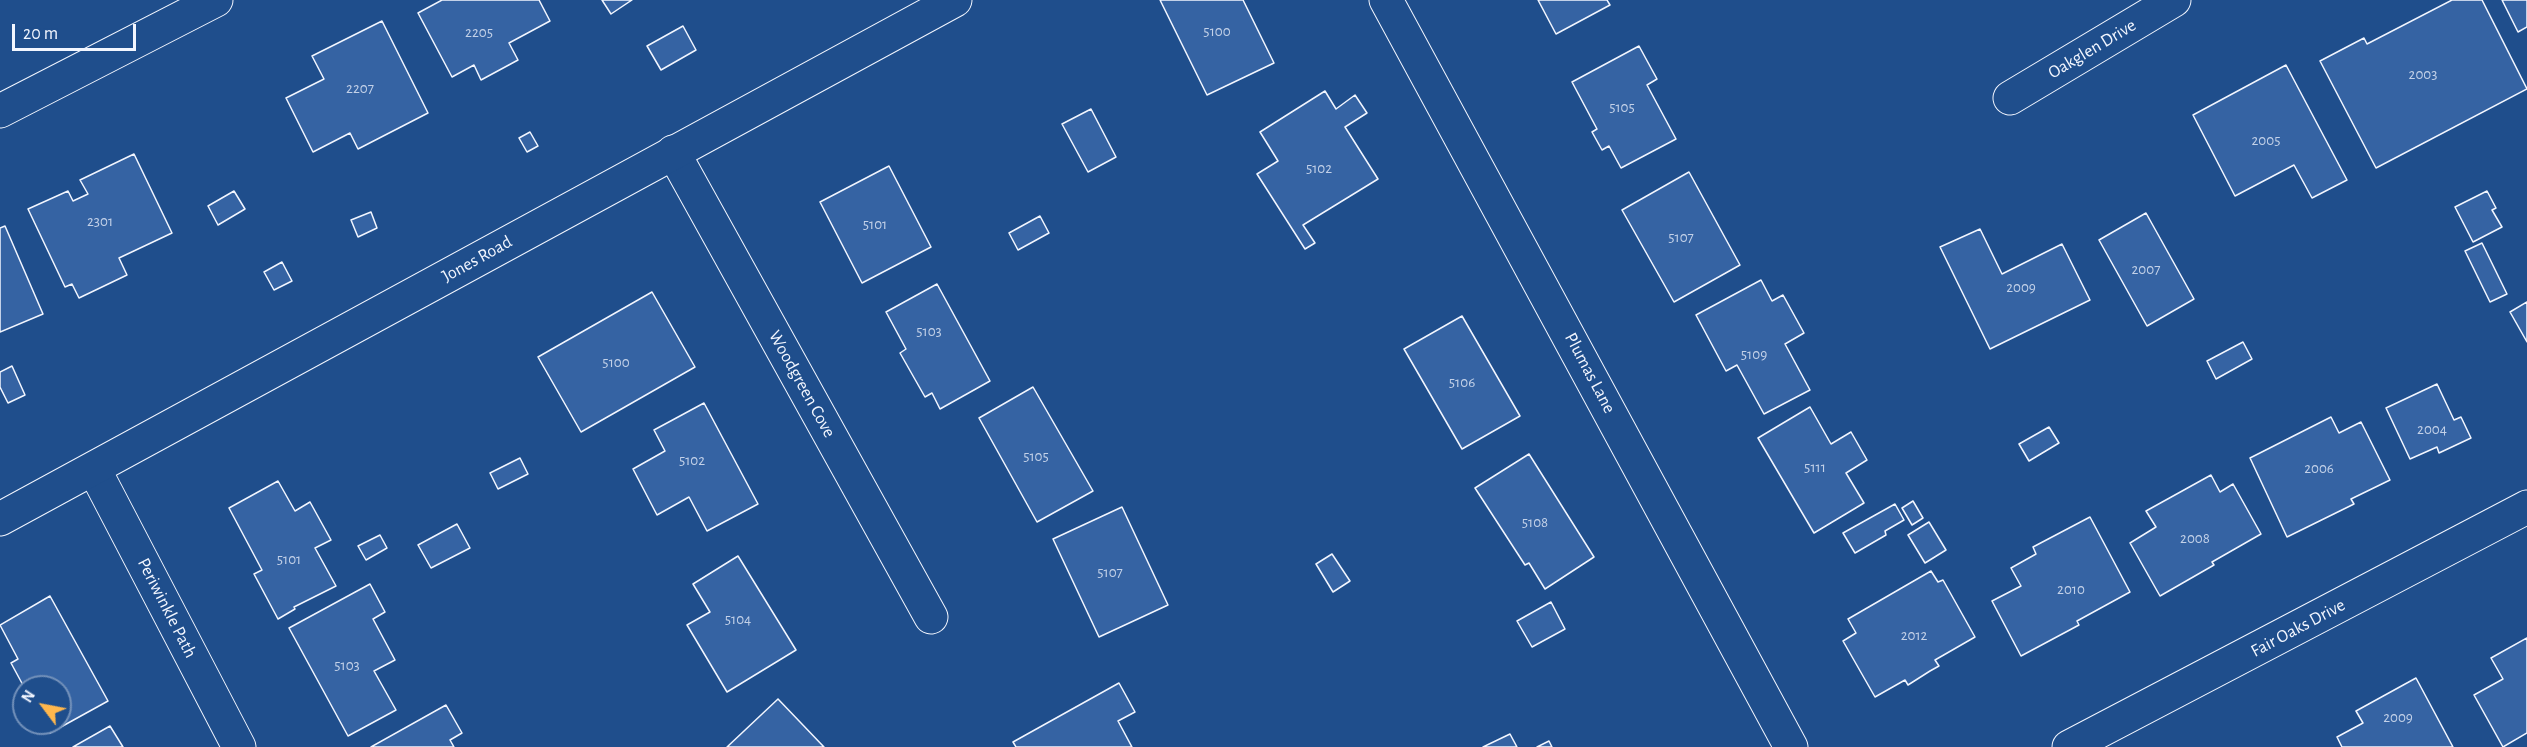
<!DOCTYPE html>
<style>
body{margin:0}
#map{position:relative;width:2527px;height:747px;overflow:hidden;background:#1f4e8c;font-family:"Alegreya Sans",sans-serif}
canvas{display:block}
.north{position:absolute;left:12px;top:675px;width:60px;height:60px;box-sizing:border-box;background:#1f4e8c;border:2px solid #7391ba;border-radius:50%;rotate:302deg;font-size:16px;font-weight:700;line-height:24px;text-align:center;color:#f2f6ff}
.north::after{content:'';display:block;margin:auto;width:21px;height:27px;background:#ffb74d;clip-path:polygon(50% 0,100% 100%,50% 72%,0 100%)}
.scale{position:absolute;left:12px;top:24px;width:124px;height:27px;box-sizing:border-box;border:3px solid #f2f6ff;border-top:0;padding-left:8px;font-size:18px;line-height:21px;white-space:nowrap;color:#f2f6ff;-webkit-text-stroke:4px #1f4e8c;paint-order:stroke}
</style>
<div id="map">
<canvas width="2527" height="747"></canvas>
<div class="north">N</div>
<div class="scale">20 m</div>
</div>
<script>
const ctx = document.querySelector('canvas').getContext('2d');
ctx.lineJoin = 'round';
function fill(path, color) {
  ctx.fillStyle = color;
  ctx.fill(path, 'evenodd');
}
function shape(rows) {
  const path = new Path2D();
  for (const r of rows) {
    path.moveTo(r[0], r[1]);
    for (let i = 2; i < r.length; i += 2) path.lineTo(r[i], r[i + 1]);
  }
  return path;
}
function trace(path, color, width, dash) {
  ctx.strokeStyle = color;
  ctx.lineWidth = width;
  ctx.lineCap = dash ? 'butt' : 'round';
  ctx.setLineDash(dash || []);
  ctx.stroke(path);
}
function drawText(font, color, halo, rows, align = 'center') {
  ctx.font = font + ' "Alegreya Sans",sans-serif';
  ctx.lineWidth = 4.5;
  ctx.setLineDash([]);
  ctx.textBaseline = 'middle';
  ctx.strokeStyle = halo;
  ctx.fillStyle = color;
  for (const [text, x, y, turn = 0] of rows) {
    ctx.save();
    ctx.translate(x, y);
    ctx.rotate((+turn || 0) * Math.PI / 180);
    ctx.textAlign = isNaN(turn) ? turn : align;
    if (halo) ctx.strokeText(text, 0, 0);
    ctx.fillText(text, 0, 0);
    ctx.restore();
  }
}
const building = shape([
 [442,0,539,0,550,21,509,43,518,60,481,80,474,65,452,77,418,13,442,0],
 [602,0,632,0,611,14,602,0],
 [1160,0,1243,0,1274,63,1207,95,1160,0],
 [1538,0,1607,0,1610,5,1556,34,1538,0],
 [2452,0,2482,0,2527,89,2376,168,2320,61,2364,38,2367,44,2452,0],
 [2502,0,2527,0,2527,27,2518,32,2502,0],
 [382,21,428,113,358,149,350,133,313,152,286,98,324,79,312,56,382,21],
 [683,26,696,50,661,70,647,46,683,26],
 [1639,46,1657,79,1647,85,1676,139,1621,168,1609,146,1602,150,1592,132,1597,129,1572,82,1639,46],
 [2286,65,2347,180,2312,198,2294,165,2235,196,2193,115,2286,65],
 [1325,91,1336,109,1355,95,1367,113,1345,127,1378,179,1303,225,1315,243,1305,249,1257,174,1278,161,1260,132,1325,91],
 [1091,109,1116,157,1088,172,1062,124,1091,109],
 [530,132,538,146,527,152,519,138,530,132],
 [134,154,172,233,119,258,127,275,79,298,72,284,65,287,28,209,68,191,73,201,88,194,80,180,134,154],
 [889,166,931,247,862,283,820,202,889,166],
 [1689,172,1740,265,1674,302,1622,210,1689,172],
 [234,191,245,209,218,225,208,206,234,191],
 [2487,191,2496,208,2492,210,2502,227,2473,242,2455,207,2487,191],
 [371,212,377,228,358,237,351,220,371,212],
 [2146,213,2194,299,2147,326,2099,240,2146,213],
 [1040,216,1049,233,1018,250,1009,233,1040,216],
 [5,226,43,314,0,332,0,228,5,226],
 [1980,229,2002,274,2062,244,2090,300,1990,349,1940,247,1980,229],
 [2482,243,2507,294,2490,302,2465,251,2482,243],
 [282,262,292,281,274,290,264,272,282,262],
 [1761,280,1772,301,1783,295,1804,333,1785,344,1810,390,1764,414,1737,365,1726,371,1696,315,1761,280],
 [937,284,990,381,940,409,932,393,925,397,900,353,906,349,886,312,937,284],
 [652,292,695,367,581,432,538,357,652,292],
 [2527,302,2527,342,2510,312,2527,302],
 [1462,316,1520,416,1462,449,1404,349,1462,316],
 [2243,342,2252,359,2216,379,2207,361,2243,342],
 [12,366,25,395,8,403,0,387,0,372,12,366],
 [2437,384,2454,420,2461,417,2471,438,2439,453,2437,447,2410,459,2386,408,2437,384],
 [1033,387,1093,491,1037,522,979,418,1033,387],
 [704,403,758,504,707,531,689,497,657,515,633,469,665,451,654,430,704,403],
 [1810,407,1831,444,1851,432,1867,460,1846,473,1864,503,1814,533,1758,438,1810,407],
 [2331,417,2339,433,2361,422,2390,480,2351,499,2354,504,2287,537,2250,458,2331,417],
 [2049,427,2059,443,2029,461,2019,444,2049,427],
 [1529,454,1594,557,1545,589,1529,563,1525,565,1475,488,1529,454],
 [520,458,528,474,498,489,490,473,520,458],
 [2211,475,2220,492,2233,484,2261,534,2212,562,2214,565,2160,596,2130,543,2156,527,2146,511,2211,475],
 [278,481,295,511,310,502,331,540,315,548,336,586,294,607,295,609,278,619,254,574,262,570,229,508,278,481],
 [1913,501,1923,518,1912,525,1902,508,1913,501],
 [1895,504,1904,520,1885,531,1886,535,1855,553,1843,533,1895,504],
 [1122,507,1168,605,1099,637,1053,539,1122,507],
 [2090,517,2130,592,2077,621,2079,625,2021,656,1992,601,2021,586,2011,568,2036,554,2033,547,2090,517],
 [1929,522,1946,550,1925,563,1908,535,1929,522],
 [457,524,470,548,431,568,418,545,457,524],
 [380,535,387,548,366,560,358,546,380,535],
 [1332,554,1350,581,1333,592,1316,564,1332,554],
 [738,556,796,650,727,692,687,625,710,612,693,584,738,556],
 [1931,571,1938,582,1943,580,1975,637,1935,660,1939,666,1930,671,1908,685,1905,680,1875,697,1843,641,1856,633,1848,619,1931,571],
 [370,584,385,612,373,619,395,660,374,671,396,710,348,736,289,628,370,584],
 [50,596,108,701,50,733,44,723,60,723,60,687,24,687,11,663,18,659,0,625,50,596],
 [1551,602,1565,629,1532,647,1517,621,1551,602],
 [2527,638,2527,733,2503,747,2474,695,2503,679,2491,658,2527,638],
 [2416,678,2453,747,2342,747,2337,737,2363,723,2356,711,2416,678],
 [1119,683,1135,712,1118,721,1132,747,1016,747,1013,742,1119,683],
 [778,699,824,747,727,747,778,699],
 [446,705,462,733,450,740,454,747,371,747,446,705],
 [110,726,123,747,73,747,110,726],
 [1510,734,1517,747,1483,747,1510,734],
 [1549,741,1552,747,1537,747,1549,741]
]);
fill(building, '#3563a3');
trace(building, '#f2f6ff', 1.5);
const street = shape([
 [1386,0,1791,747],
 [2010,98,2174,0],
 [0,111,216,0],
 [673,152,931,617],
 [94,469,239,747],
 [2069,747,2527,507]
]);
const secondary = shape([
 [0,519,955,0]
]);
trace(street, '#f2f6ff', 35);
trace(secondary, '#f2f6ff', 35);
trace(street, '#1f4e8c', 33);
trace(secondary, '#1f4e8c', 33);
drawText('15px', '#c3d1e8', null, [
 ["5100",1217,31],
 ["2205",479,32],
 ["2003",2423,74],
 ["2207",360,88],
 ["5105",1622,107],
 ["2005",2266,140],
 ["5102",1319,168],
 ["2301",100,221],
 ["5101",875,224],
 ["5107",1681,237],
 ["2007",2146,269],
 ["2009",2021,287],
 ["5103",929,331],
 ["5109",1754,354],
 ["5100",616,362],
 ["5106",1462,382],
 ["2004",2432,429],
 ["5105",1036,456],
 ["5102",692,460],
 ["5111",1815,467],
 ["2006",2319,468],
 ["5108",1535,522],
 ["2008",2195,538],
 ["5101",289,559],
 ["5107",1110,572],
 ["2010",2071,589],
 ["5104",738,619],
 ["2012",1914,635],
 ["5103",347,665],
 ["2009",2398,717]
]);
drawText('18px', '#f2f6ff', '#1f4e8c', [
 ["Oakglen Drive",2092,49,-31],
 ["Jones Road",477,259,-29],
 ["Plumas Lane",1590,373,62],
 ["Woodgreen Cove",802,384,61],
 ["Periwinkle Path",167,608,63],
 ["Fair Oaks Drive",2298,628,-28]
]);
</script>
